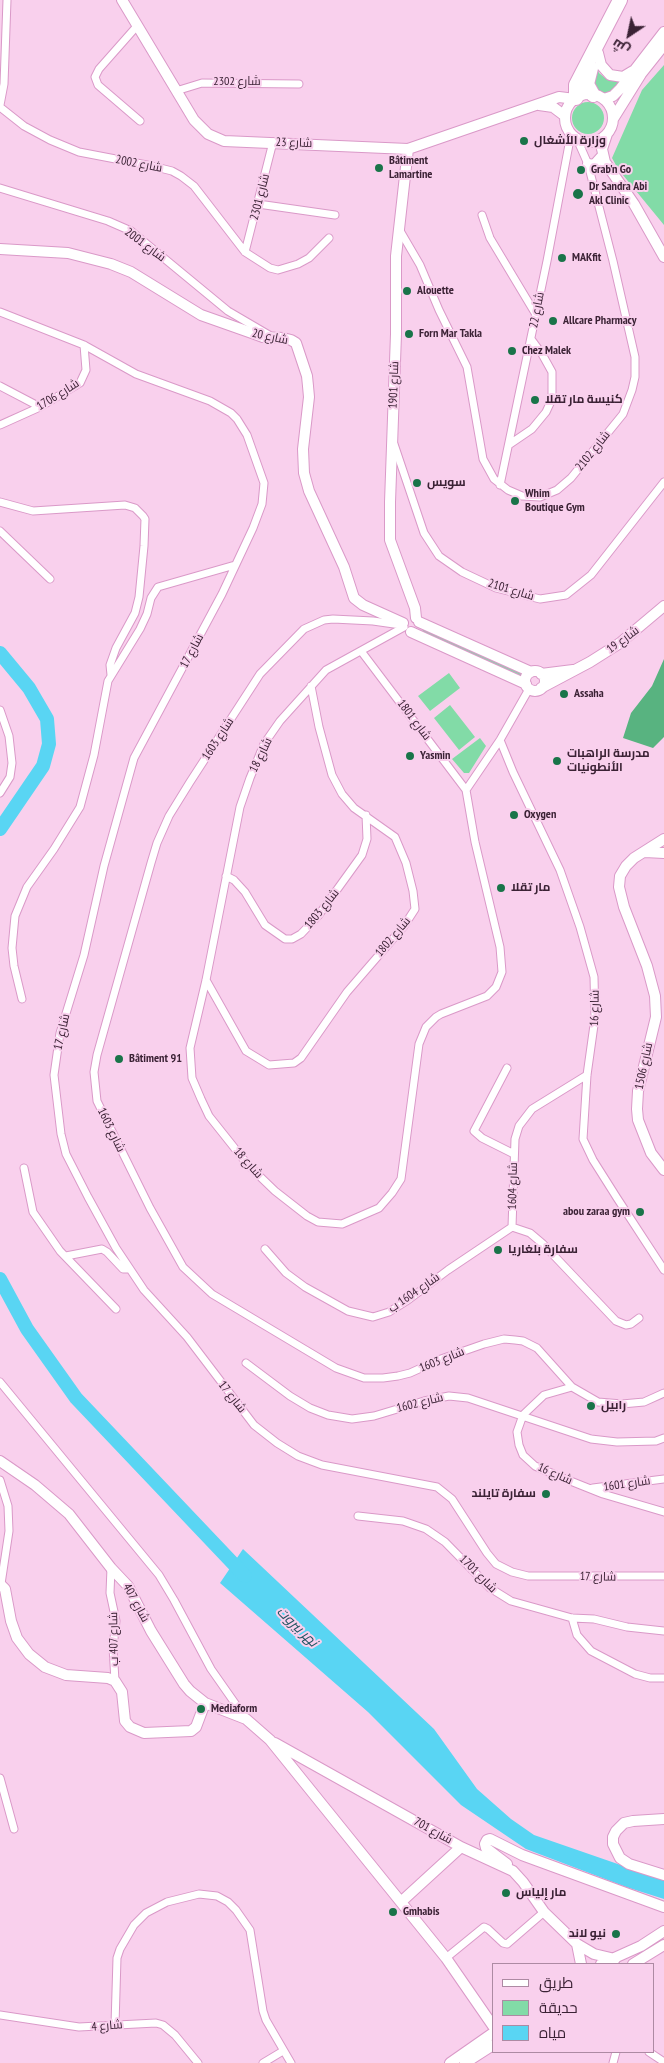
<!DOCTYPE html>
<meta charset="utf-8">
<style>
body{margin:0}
#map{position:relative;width:664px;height:2063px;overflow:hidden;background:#f9d0ed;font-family:"PT Sans Narrow",Cairo,sans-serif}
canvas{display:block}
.legend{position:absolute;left:492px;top:1963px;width:162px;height:90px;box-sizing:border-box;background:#f9d0ed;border:1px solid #ad8aa3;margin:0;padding:6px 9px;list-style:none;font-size:15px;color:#3b2235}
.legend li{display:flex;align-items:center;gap:10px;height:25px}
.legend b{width:25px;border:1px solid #ad8aa3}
.north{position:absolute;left:604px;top:10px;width:50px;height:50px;-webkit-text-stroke:4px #f9d0ed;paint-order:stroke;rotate:214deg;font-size:14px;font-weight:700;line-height:20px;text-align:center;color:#3b2235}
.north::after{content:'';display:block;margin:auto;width:18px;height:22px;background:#3b2235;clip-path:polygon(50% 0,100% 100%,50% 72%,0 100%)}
</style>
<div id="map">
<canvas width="664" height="2063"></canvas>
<ul class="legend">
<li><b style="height:6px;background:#fff"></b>طريق</li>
<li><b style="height:14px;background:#82dba7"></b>حديقة</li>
<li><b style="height:14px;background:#59d5f3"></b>مياه</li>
</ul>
<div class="north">ش</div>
</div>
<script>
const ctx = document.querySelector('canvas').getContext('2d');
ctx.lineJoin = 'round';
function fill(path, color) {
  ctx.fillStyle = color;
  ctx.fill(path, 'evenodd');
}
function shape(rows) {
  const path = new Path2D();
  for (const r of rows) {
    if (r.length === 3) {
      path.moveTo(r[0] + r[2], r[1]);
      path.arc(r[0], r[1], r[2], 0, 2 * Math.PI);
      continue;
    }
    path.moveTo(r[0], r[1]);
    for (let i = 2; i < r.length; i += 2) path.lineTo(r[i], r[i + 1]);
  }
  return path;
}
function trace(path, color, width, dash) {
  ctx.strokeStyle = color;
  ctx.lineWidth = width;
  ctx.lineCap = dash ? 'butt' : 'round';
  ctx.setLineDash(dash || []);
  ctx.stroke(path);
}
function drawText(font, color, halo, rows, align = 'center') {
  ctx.font = font + ' "PT Sans Narrow",Cairo,sans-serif';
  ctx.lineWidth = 4;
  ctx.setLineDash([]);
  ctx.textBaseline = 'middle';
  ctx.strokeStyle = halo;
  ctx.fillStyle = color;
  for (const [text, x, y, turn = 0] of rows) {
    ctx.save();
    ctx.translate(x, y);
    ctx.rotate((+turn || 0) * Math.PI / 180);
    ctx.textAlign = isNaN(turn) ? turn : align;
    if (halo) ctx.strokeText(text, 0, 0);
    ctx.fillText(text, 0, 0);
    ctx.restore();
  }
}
fill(shape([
 [664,65,664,225,618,169,612,158,642,90],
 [597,66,599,73,605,78,621,82,615,90,607,94,596,90,593,83],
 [588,118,16],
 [423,629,523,673,521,677,422,633],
 [449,673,460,688,430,711,418,696],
 [450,705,475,737,459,750,434,718],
 [480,738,486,746,469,773,464,773,452,759]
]), '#82dba7');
fill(shape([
 [664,659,664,737,653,748,623,738,631,713,652,686]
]), '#58b380');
fill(shape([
 [243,1549,434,1729,477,1789,511,1819,534,1835,664,1880,664,1899,626,1887,526,1849,461,1805,368,1712,220,1583]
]), '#59d5f3');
trace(shape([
 [0,653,29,688,47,719,49,744,43,766,0,829],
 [0,1279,27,1329,76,1398,245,1576]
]), '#59d5f3', 14);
const street = shape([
 [137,26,99,69,95,77,98,85,140,121],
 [176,91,202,83,299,84],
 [0,105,4,84,7,0],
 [0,107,24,126,50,140,79,152,152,166,172,171,181,176,194,186,245,252,270,268,278,270,298,264,309,258,329,238],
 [0,188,108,221,131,231,228,311,269,335],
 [258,204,335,215],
 [482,215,490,238,535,313],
 [399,229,420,265,439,310,467,367,483,459,494,479,508,490,522,496,540,497,557,490,571,478,623,414,632,390,635,377,635,357,613,261,588,164,577,139],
 [245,252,273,142],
 [0,312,84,345,136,374,210,401,231,413,237,419,247,435,264,483,262,504,253,528,222,594,134,758,104,866,84,955,60,1033,54,1075,61,1134,66,1154,88,1197,116,1248,144,1290,187,1337,254,1425,277,1443,298,1456,322,1465,437,1487,452,1499,487,1553,496,1564,512,1572,528,1576,664,1576],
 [0,386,40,407],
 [0,425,40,407,80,383,86,370,84,345],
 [394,444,424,533,439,556,462,572,496,588,540,599,566,595,591,575,664,482],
 [510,444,532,429,546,412,552,399,552,372,542,354,531,339],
 [500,485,547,261,571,134],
 [0,502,33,511,125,505,135,508,143,516,145,519,144,546,139,597,135,613,116,648,110,665,111,675],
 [0,531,50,579],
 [401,625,373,621,333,619,324,620,304,629,260,674,190,782,169,816,157,843,151,863,97,1055,94,1072,97,1101,150,1208,183,1267,212,1294,336,1368,364,1378,383,1378,398,1376,410,1373,441,1359,484,1344,504,1339,515,1340,523,1341,537,1348,572,1387,598,1402,622,1404,644,1402,664,1393],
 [361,651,466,790,475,842,500,947,502,972,496,987,487,996,441,1014,436,1017,426,1027,419,1044,401,1179,392,1193,379,1208,342,1224,318,1222,307,1216,275,1191,248,1165,209,1116,201,1099,192,1078,190,1048,206,980,240,807,250,778,264,744,280,721,326,670,404,627],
 [0,710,9,736,12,763,10,777,0,793],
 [500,740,513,772,560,870,580,927,594,977,595,1018,587,1075,583,1139,593,1160,617,1198,664,1270],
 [466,790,500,740,529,689],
 [226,876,234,880,245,892,265,925,285,939,292,939,301,934,318,916,362,855,367,839,366,815],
 [206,980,246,1051,269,1065,294,1063,301,1058,347,992,404,926,415,909,413,891,406,863,395,837,354,808,342,794,332,775,319,727,311,686],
 [22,999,14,966,12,948,15,916,27,887,54,849,80,807,94,755,108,681,140,629,147,614,151,598,158,587,235,565],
 [507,1068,474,1131,482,1138,514,1154],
 [24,1168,33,1212,60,1251,116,1309],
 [512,1227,515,1139,519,1126,532,1109,587,1075],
 [512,1227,530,1233,543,1244,616,1321,626,1325,631,1324,639,1318],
 [265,1249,286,1273,305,1287,348,1311,373,1317,389,1312,408,1300,448,1270,512,1227],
 [66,1256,102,1249,107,1252,123,1269,130,1269],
 [246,1363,290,1396,310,1408,328,1415,352,1419,374,1416,424,1401,449,1396,468,1398,591,1439,617,1442,656,1441,664,1438],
 [0,1382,159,1575,174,1600,211,1669,246,1719],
 [572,1387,544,1395,523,1415,517,1432,519,1445,523,1455,535,1466,558,1476,603,1494,664,1512],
 [0,1480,8,1506,9,1531,1,1584],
 [593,1488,664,1479],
 [358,1516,403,1521,426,1529,445,1542,490,1588,511,1601,572,1618,594,1619,627,1627,664,1631],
 [111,1568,110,1593,116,1621,113,1647,115,1681],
 [572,1618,577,1635,591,1651,635,1674,650,1678,664,1678],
 [0,1778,14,1829],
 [446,1958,484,1927,488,1929,503,1943,507,1944,544,1912],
 [0,2015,79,2027,156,2023,163,2025,175,2035,198,2063],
 [115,2025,117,1958,120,1949,134,1925,146,1913,167,1902,199,1894,217,1896,228,1902,236,1910,250,1930,263,2011,266,2020,291,2063],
 [649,2052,664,2062],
 [263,2063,283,2051],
 [613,2063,616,2052]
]);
const secondary = shape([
 [122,0,194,120,208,134,224,141,408,149,559,97,575,99],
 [598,53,601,65,610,75,623,77,633,71],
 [589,118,24],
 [604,99,613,96,620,89,664,32],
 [539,105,553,107,565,116],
 [613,119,641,74,664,45],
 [607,134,602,149,605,162,634,204,664,257],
 [408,149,396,256,396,334,390,502,390,540,415,608,416,618],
 [588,164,594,165,603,155],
 [0,249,68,253,111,264,131,272,201,315,252,333,263,337,283,338,291,340,296,343,307,376,308,386,309,397,303,449,304,473,309,491,344,567,354,598,363,605,403,623],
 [419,622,531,672],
 [411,632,526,684],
 [535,681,10],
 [541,674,573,670],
 [541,688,590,662,620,643,664,606],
 [664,839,634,858,626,866,620,876,619,887,624,907,647,966,655,996,656,1017,638,1091,637,1109,638,1120,651,1153,664,1170],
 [645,852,664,853],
 [0,1461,35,1485,69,1514,111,1568,128,1586,151,1631,184,1684,190,1691,205,1703,246,1719,270,1740,446,1958,493,2026],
 [0,1584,5,1589,11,1621,17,1638,29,1654,45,1667,66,1675,108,1678,115,1681,122,1692,125,1721,130,1727,144,1733,191,1731,196,1727,205,1703],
 [275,1743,461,1847,513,1871,523,1882,544,1912,577,1944,594,1954,615,1959],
 [664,1819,633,1821,624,1823,616,1831,613,1837,613,1844,620,1858,629,1864,664,1875],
 [507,1864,486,1848,485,1844,487,1840,490,1839,522,1855,664,1907],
 [402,1901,461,1847],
 [577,1944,581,1964],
 [601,1964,641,1946,664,1931],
 [633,1964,664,1945],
 [450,2063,493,2033],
 [465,2063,493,2045]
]);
const highway = shape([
 [591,68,587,84,593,95],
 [576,98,576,85,620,0]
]);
trace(street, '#da99c8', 9);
trace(secondary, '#da99c8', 12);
trace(highway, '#da99c8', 16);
trace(street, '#fff', 7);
trace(secondary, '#fff', 10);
trace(highway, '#fff', 14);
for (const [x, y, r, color] of [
 [524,141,5,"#197449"],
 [379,168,5,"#197449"],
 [581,170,5,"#197449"],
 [578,194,6,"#197449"],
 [562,258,5,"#197449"],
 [407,291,5,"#197449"],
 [553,321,5,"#197449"],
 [409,334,5,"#197449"],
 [512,351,5,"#197449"],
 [535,400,5,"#197449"],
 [417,483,5,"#197449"],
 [515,501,5,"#197449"],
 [564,694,5,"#197449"],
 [410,756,5,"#197449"],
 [557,761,5,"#197449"],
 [514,815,5,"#197449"],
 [501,888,5,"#197449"],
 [119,1059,5,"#197449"],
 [640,1212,5,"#197449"],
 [498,1250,5,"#197449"],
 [591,1406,5,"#197449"],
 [546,1494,5,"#197449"],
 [201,1709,5,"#197449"],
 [506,1893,5,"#197449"],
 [393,1912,5,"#197449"],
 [616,1934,5,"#197449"]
]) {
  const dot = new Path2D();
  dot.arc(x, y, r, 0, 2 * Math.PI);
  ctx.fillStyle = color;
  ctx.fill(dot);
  trace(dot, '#f9d0ed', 2);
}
drawText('12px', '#3b2235', '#f9d0ed', [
 ["شارع 2302",237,82],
 ["شارع 23",294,143,2],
 ["شارع 2002",139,164,11],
 ["شارع 2301",260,197,-76],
 ["شارع 2001",145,245,37],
 ["شارع 22",537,310,-79],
 ["شارع 20",270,337,12],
 ["شارع 1901",394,385,-88],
 ["شارع 1706",58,395,-32],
 ["شارع 2102",593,451,-51],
 ["شارع 2101",511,590,17],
 ["شارع 19",623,640,-36],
 ["شارع 17",192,651,-62],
 ["شارع 1801",414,720,53],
 ["شارع 1603",218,739,-57],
 ["شارع 18",261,755,-64],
 ["شارع 1803",322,909,-51],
 ["شارع 1802",393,937,-50],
 ["شارع 16",595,1008,-89],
 ["شارع 17",62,1032,-77],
 ["شارع 1506",644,1066,-78],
 ["شارع 1603",111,1130,64],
 ["شارع 18",248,1163,48],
 ["شارع 1604",513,1186,-89],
 ["شارع 1604 ب",414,1293,-35],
 ["شارع 1603",442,1360,-22],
 ["شارع 17",232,1397,52],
 ["شارع 1602",420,1403,-14],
 ["شارع 16",555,1474,24],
 ["شارع 1601",627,1484,-8],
 ["شارع 1701",478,1574,45],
 ["شارع 17",598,1577,1],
 ["شارع 407",136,1603,61],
 ["شارع 407 ب",114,1639,-91],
 ["شارع 701",433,1831,29],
 ["شارع 4",107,2026,-5]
]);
drawText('bold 12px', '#3b2235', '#f9d0ed', [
 ["وزارة الأشغال",534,141],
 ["Bâtiment",389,161],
 ["Lamartine",389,175],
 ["Grab'n Go",591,170],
 ["Dr Sandra Abi",589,187],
 ["Akl Clinic",589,201],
 ["MAKfit",572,258],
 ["Alouette",417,291],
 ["Allcare Pharmacy",563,321],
 ["Forn Mar Takla",419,334],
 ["Chez Malek",522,351],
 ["كنيسة مار تقلا",545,400],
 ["سويس",427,483],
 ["Whim",525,494],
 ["Boutique Gym",525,508],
 ["Assaha",574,694],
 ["مدرسة الراهبات",567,754],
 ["الأنطونيات",567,768],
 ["Yasmin",420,756],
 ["Oxygen",524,815],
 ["مار تقلا",511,888],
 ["Bâtiment 91",129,1059],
 ["abou zaraa gym",630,1212,"right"],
 ["سفارة بلغاريا",508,1250],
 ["رابيل",601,1406],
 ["سفارة تايلند",536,1494,"right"],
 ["Mediaform",211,1709],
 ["مار إلياس",516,1893],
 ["Gmhabis",403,1912],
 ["نيو لاند",606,1934,"right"]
], 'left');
drawText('italic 14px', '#1f5360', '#f9d0ed', [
 ["نهر بيروت",297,1627,44]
]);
</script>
